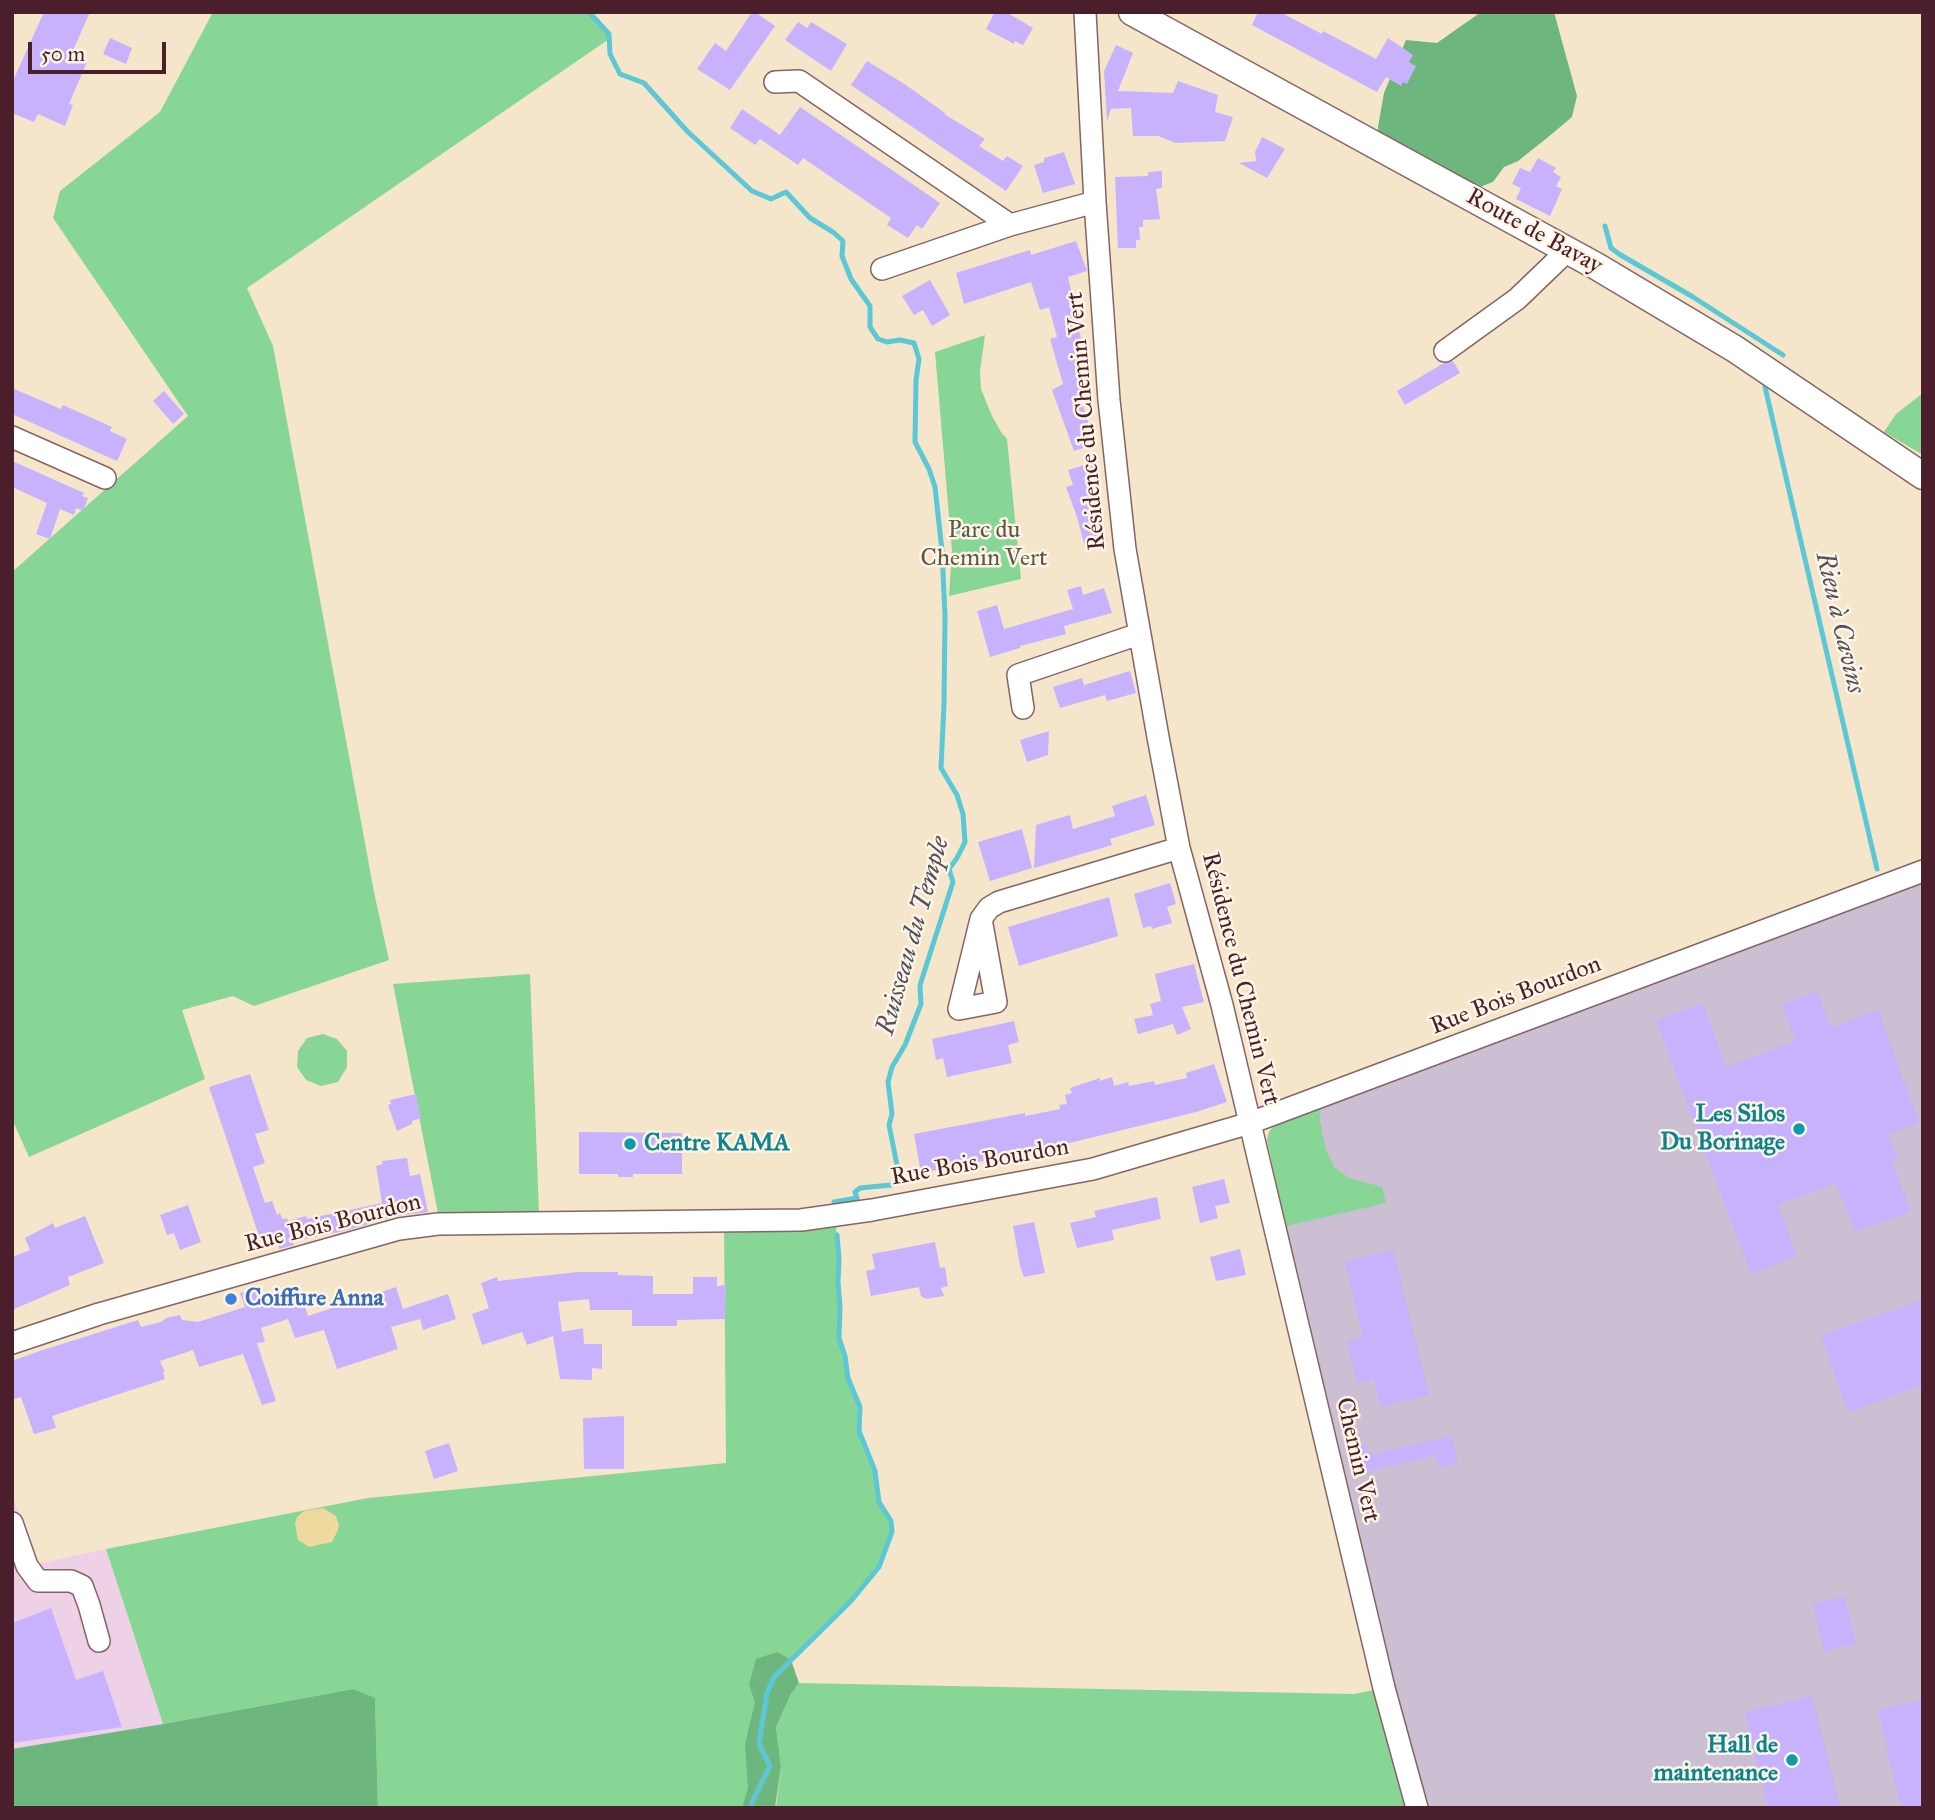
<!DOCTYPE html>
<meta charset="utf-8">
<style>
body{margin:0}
#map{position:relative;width:1935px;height:1820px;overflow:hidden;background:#f5e5cb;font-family:"IM FELL Great Primer",serif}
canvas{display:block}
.frame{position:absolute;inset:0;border:14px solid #4a1f2b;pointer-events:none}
.scale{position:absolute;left:28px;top:42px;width:138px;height:32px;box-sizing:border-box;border:4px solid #4a1f2b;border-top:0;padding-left:9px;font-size:21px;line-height:24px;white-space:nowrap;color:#4a1f2b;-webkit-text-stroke:5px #fcf5e5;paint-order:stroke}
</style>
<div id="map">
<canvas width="1935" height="1820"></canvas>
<div class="frame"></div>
<div class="scale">50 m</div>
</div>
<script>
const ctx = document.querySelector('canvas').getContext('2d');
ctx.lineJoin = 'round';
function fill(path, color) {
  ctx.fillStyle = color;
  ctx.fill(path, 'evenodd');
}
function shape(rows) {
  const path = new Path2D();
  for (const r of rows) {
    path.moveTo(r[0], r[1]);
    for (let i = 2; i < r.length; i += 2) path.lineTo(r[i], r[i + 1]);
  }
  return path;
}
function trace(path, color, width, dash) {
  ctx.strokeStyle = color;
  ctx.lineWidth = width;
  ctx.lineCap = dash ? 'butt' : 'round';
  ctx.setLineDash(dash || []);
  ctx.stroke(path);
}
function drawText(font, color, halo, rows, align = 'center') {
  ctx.font = font + ' "IM FELL Great Primer",serif';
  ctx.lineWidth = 5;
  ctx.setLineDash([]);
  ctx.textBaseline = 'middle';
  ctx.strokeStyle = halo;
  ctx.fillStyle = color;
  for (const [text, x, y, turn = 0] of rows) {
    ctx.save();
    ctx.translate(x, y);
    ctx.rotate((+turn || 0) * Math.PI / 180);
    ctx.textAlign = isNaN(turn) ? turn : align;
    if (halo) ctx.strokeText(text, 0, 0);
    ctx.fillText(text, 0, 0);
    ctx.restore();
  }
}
fill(shape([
 [12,1493,36,1564,106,1549,163,1724,12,1749]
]), '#eed0e7');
fill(shape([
 [1923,883,1923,1808,1417,1808,1287,1280,1286,1226,1267,1140,1269,1132,1273,1127,1320,1108,1636,989]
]), '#ccbed3');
fill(shape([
 [213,12,591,12,612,37,247,288,273,346,375,897,389,960,254,1006,233,996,182,1010,205,1079,29,1157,12,1119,12,572,188,416,53,218,60,191,160,112],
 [985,335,980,371,981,389,992,416,1001,432,1007,439,1021,579,949,596,952,551,935,352],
 [1923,393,1923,455,1884,432,1896,414],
 [530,974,539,1213,438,1213,393,984],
 [323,1034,337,1039,347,1051,347,1067,338,1082,321,1086,306,1080,297,1067,298,1051,307,1038],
 [1320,1108,1320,1122,1326,1150,1334,1167,1349,1178,1382,1187,1386,1203,1286,1226,1267,1140,1269,1132,1273,1127],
 [835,1215,839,1259,838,1282,840,1307,839,1338,845,1356,848,1378,860,1407,859,1431,875,1471,879,1502,891,1521,892,1532,879,1567,851,1601,774,1677,751,1808,378,1808,375,1699,353,1689,163,1724,106,1549,368,1498,726,1463,724,1221],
 [799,1683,1354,1694,1384,1688,1417,1808,776,1808,781,1766,776,1727,791,1694]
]), '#87d695');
fill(shape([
 [1481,12,1554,12,1577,96,1572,117,1547,138,1518,161,1504,167,1493,182,1464,193,1379,147,1378,127,1384,93,1406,40,1437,43],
 [777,1652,791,1660,799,1683,791,1694,776,1727,781,1766,775,1808,742,1808,748,1788,745,1744,755,1702,749,1685,756,1659],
 [353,1689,375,1698,378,1808,12,1808,12,1749,163,1724]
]), '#6db77e');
fill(shape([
 [323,1508,336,1516,339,1525,337,1532,332,1542,309,1547,298,1540,295,1524,297,1517,304,1511]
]), '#eeda9e');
trace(shape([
 [589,12,609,34,610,54,620,74,644,83,687,131,752,191,771,199,786,192,810,218,833,232,843,241,842,256,851,279,870,306,870,327,878,339,887,342,900,340,914,343,919,359,916,380,915,442,929,469,935,487,942,551,945,616,944,703,941,768,957,795,963,814,965,842,957,858,949,869,953,882,920,985,921,1004,905,1045,892,1067,888,1082,892,1114,889,1125,900,1180,891,1185,860,1188,855,1192,857,1198,834,1202],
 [1605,226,1611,248,1619,254,1693,297,1783,355],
 [1765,387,1877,869],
 [751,1808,752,1802,770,1766,759,1744,767,1693,774,1677,851,1601,879,1567,892,1532,891,1521,879,1502,875,1471,859,1431,860,1407,848,1378,845,1356,839,1338,840,1307,838,1282,839,1259,837,1235]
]), '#5cc8d5', 5);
fill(shape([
 [44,12,90,12,71,55,87,62,69,104,73,105,65,126,38,114,34,122,12,113,12,83],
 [752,12,755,12,775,26,730,90,697,69,715,43,726,51],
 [995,12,1006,12,1033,28,1023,45,1015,41,1014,44,986,29],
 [1258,12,1280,12,1322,34,1323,31,1376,59,1388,38,1413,55,1409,62,1416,66,1407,84,1403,82,1401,86,1386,77,1377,92,1252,25],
 [798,22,807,28,811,22,847,44,831,71,785,40],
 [110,38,132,48,126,64,103,54],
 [1116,45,1133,53,1118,91,1173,93,1178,81,1218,95,1215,112,1233,117,1225,141,1176,143,1158,136,1133,136,1131,108,1111,109,1107,121,1104,71],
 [867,61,906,85,945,113,944,114,985,139,979,146,1003,161,1007,156,1023,166,1006,191,851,85],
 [800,107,940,203,922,229,917,225,908,238,887,225,891,218,803,158,798,165,760,139,755,145,730,128,742,109,780,135],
 [1262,137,1285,149,1267,178,1239,163,1256,161,1255,152],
 [1064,152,1075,184,1043,193,1034,165,1044,162,1044,158],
 [1538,158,1556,168,1553,172,1561,177,1556,186,1562,189,1550,216,1516,199,1521,188,1512,184,1520,168,1530,172],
 [1162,171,1162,188,1156,189,1160,219,1143,220,1143,227,1139,227,1140,240,1136,240,1136,248,1118,248,1115,177,1148,176,1148,172],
 [1076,241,1087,271,1068,277,1073,299,1070,300,1084,348,1077,350,1091,396,1081,399,1095,444,1074,451,1052,390,1063,384,1050,339,1057,337,1049,307,1040,310,1031,282,964,304,956,273,1030,250,1031,255],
 [930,280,950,315,932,326,923,310,914,315,902,296],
 [1453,361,1460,373,1405,405,1397,391,1442,364],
 [12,388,61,409,63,405,112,427,110,431,127,439,117,461,12,414],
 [164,391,184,414,173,424,153,401],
 [12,461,84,493,82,496,88,498,83,511,76,508,74,515,60,509,50,539,36,534,47,503,12,487],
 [1091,463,1100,492,1093,494,1107,540,1085,547,1077,517,1066,487,1073,485,1068,470],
 [1081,586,1083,595,1104,588,1112,613,1064,626,1066,634,1020,646,1020,648,990,657,977,611,997,605,1004,629,1073,609,1067,590],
 [1130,671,1136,693,1107,701,1105,695,1060,708,1053,687,1082,678,1084,685],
 [1049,731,1048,755,1027,762,1020,740],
 [1146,795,1155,825,1110,839,1112,845,1034,868,1036,825,1070,815,1073,829,1115,816,1112,806],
 [1022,829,1032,868,990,881,978,842],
 [1170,883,1176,904,1167,907,1172,923,1152,929,1151,926,1143,928,1134,894],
 [1109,897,1118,936,1019,966,1008,927],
 [1194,964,1204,1002,1182,1007,1191,1029,1177,1035,1173,1024,1138,1034,1134,1019,1153,1015,1150,1004,1161,1001,1155,974],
 [1817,991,1831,1028,1878,1009,1919,1123,1888,1134,1898,1160,1892,1162,1911,1211,1856,1231,1835,1183,1778,1205,1797,1256,1751,1274,1656,1020,1702,1003,1726,1067,1795,1041,1782,1004],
 [1014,1021,1019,1042,1008,1045,1012,1063,947,1077,943,1058,936,1060,932,1039],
 [1214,1064,1227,1102,1196,1112,1041,1150,921,1173,914,1134,1025,1113,1025,1116,1060,1109,1059,1105,1067,1104,1065,1095,1072,1093,1070,1088,1100,1078,1100,1081,1112,1077,1114,1086,1128,1082,1129,1086,1154,1081,1155,1085,1187,1078,1186,1073],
 [250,1074,269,1130,255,1134,265,1163,253,1167,265,1203,272,1201,277,1215,280,1213,282,1219,287,1218,288,1221,306,1216,307,1219,382,1203,376,1166,383,1164,382,1161,407,1158,410,1176,420,1174,428,1212,396,1216,344,1231,293,1241,294,1245,279,1249,278,1245,263,1248,209,1087],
 [416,1094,421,1118,412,1121,412,1124,397,1131,388,1105,391,1104,390,1100],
 [579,1132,682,1133,682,1174,633,1174,633,1177,618,1177,618,1174,579,1174],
 [1224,1179,1230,1203,1215,1206,1218,1218,1200,1223,1192,1187],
 [1157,1197,1161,1219,1112,1230,1114,1240,1077,1248,1070,1223,1096,1217,1094,1211],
 [188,1205,201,1242,180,1250,174,1233,167,1235,160,1215],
 [85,1216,104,1263,68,1277,70,1285,12,1310,12,1257,30,1250,25,1238,53,1223,55,1228],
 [1034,1222,1045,1273,1024,1277,1020,1266,1013,1226],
 [935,1242,940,1268,945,1267,948,1286,941,1288,944,1296,926,1299,921,1296,919,1287,871,1296,866,1271,875,1269,872,1254],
 [1240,1249,1246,1275,1216,1281,1210,1257],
 [1393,1250,1429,1395,1380,1407,1374,1379,1357,1383,1347,1341,1363,1337,1345,1261],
 [577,1272,618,1272,618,1275,653,1276,653,1294,693,1294,693,1277,717,1277,717,1286,726,1285,725,1319,677,1320,677,1326,632,1326,632,1310,590,1310,589,1299,558,1302,562,1332,583,1328,584,1344,602,1344,602,1369,592,1368,592,1380,560,1379,553,1336,527,1345,522,1332,482,1345,472,1314,489,1308,481,1283,497,1277,498,1281],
 [396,1287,403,1309,448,1294,456,1319,423,1330,420,1319,391,1327,398,1349,337,1369,324,1330,295,1338,288,1319,261,1328,265,1342,257,1343,276,1401,262,1405,243,1354,199,1367,193,1350,160,1361,165,1372,163,1372,165,1379,52,1416,56,1428,34,1434,21,1397,14,1399,12,1391,12,1361,40,1351,138,1320,141,1327,161,1322,166,1318,180,1315,182,1320,198,1322,245,1307,240,1293,255,1290,261,1306,291,1296,292,1298,301,1294,308,1316],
 [1923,1300,1923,1385,1848,1412,1821,1335],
 [624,1416,624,1469,584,1469,583,1418],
 [1451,1436,1458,1463,1439,1468,1436,1455,1356,1474,1350,1449,1367,1444,1368,1455],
 [449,1443,458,1471,434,1479,425,1451],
 [1844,1596,1856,1644,1824,1652,1813,1604],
 [51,1608,76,1680,103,1671,122,1727,12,1743,12,1623],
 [1812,1696,1840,1808,1768,1808,1745,1712],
 [1923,1700,1923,1808,1901,1808,1878,1710]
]), '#c8b2fe');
const minor = shape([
 [1085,12,1095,202,1109,400,1125,549,1158,737,1179,848,1222,1005,1384,1688,1417,1808],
 [775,82,799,81,1010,225],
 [882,269,1010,225,1095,202],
 [1445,351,1517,299,1568,250],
 [12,437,105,478],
 [1023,708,1018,675,1139,634],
 [981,919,996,1002,959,1009,981,919,989,908,999,902,1179,848],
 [12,1343,99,1314,399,1229,438,1224,801,1220,872,1210,1093,1169,1250,1123,1923,871],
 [12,1523,27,1566,38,1581,71,1581,82,1586,89,1605,99,1641]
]);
const major = shape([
 [1132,12,1596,266,1735,349,1923,476]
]);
trace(minor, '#866463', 24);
trace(major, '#866463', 29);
trace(minor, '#fff', 21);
trace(major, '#fff', 26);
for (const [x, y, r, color] of [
 [1799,1129,7,"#0f9aa8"],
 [630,1144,7,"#0f9aa8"],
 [231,1299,7,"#3f7fe0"],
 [1792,1760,7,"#0f9aa8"]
]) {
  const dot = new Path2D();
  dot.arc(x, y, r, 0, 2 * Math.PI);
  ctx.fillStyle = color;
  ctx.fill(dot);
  trace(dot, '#fcf5e5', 2.5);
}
drawText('24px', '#4a1f2b', '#fcf5e5', [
 ["Route de Bavay",1534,232,29],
 ["Résidence du Chemin Vert",1087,421,-95],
 ["Résidence du Chemin Vert",1240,979,76],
 ["Rue Bois Bourdon",1516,996,-21],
 ["Rue Bois Bourdon",980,1163,-10],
 ["Rue Bois Bourdon",333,1224,-14],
 ["Chemin Vert",1357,1460,77]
]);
drawText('24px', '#5c564b', '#fcf5e5', [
 ["Parc du",984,531],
 ["Chemin Vert",984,559]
]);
drawText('bold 24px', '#0d838f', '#fcf5e5', [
 ["Les Silos",1785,1115],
 ["Du Borinage",1785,1143],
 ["Centre KAMA",644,1144,"left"],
 ["Hall de",1778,1746],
 ["maintenance",1778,1774]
], 'right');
drawText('bold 24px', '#366cbe', '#fcf5e5', [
 ["Coiffure Anna",245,1299]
], 'left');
drawText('italic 26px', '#4f525e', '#fcf5e5', [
 ["Rieu à Cavins",1839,623,77],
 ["Ruisseau du Temple",914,936,-74]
]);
</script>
